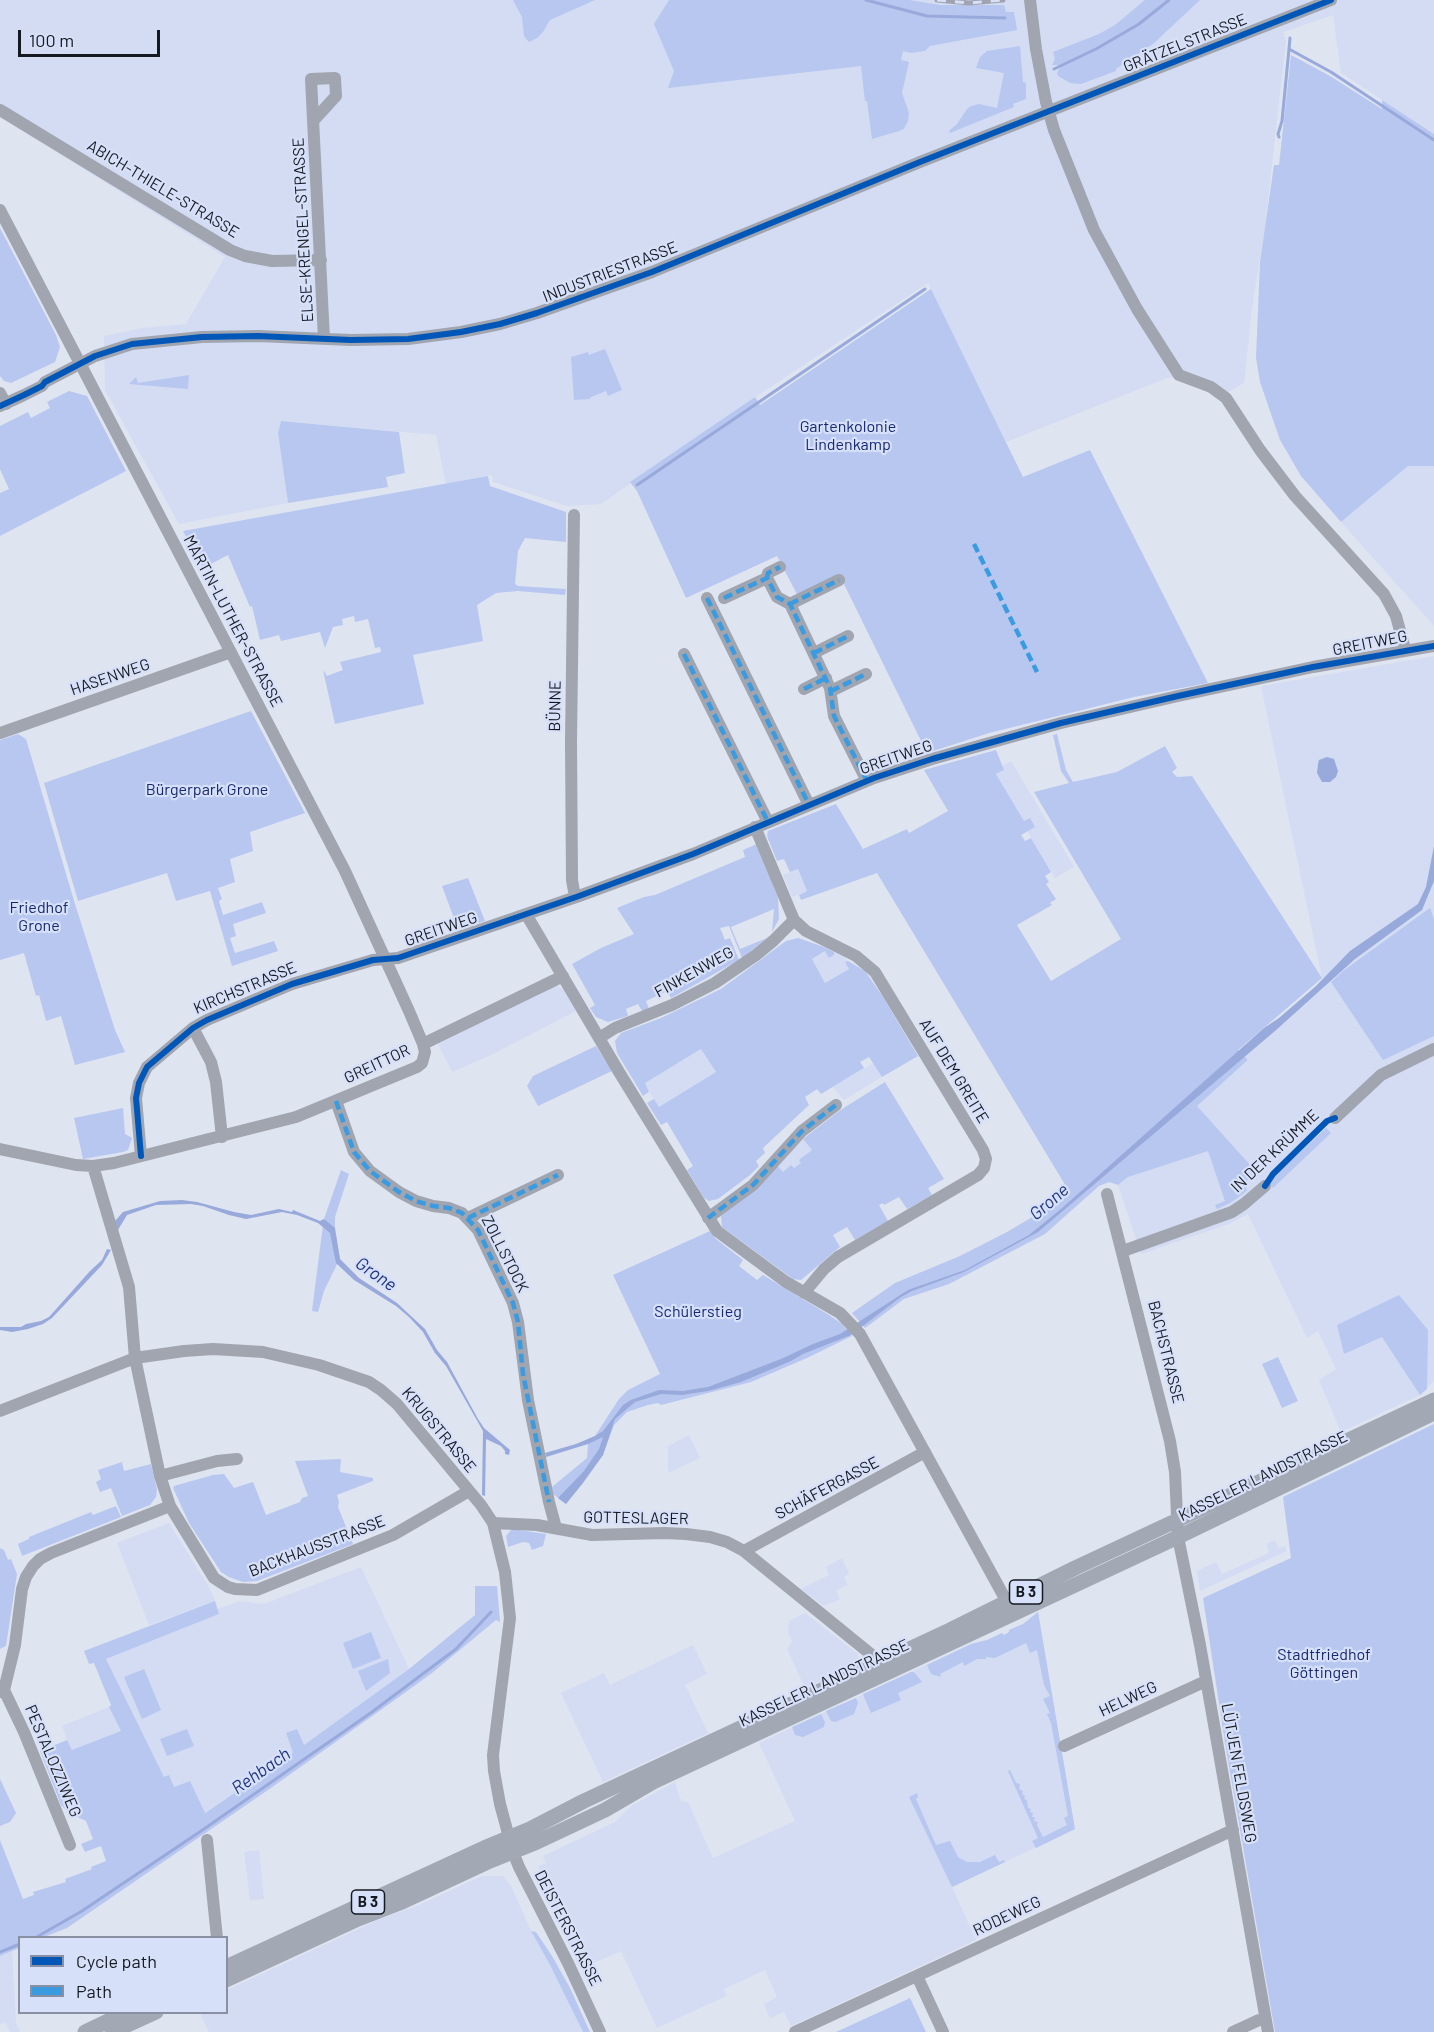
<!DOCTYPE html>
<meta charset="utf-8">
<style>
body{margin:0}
#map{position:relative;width:1434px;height:2032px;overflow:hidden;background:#dfe4f1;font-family:Barlow,sans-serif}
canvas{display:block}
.legend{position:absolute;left:18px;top:1936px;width:210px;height:78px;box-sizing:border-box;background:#d7e0f9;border:2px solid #8990a3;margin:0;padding:8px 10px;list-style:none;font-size:18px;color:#151921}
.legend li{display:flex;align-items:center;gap:12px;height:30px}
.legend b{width:30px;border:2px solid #8990a3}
.scale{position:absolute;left:18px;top:30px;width:142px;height:27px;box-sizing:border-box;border:3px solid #151921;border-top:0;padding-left:8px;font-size:18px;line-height:21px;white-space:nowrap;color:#151921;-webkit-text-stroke:4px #d7e0f9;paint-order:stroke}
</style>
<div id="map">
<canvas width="1434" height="2032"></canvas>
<ul class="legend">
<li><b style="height:8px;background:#0057b8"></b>Cycle path</li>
<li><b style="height:8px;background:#3b9be0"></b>Path</li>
</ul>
<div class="scale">100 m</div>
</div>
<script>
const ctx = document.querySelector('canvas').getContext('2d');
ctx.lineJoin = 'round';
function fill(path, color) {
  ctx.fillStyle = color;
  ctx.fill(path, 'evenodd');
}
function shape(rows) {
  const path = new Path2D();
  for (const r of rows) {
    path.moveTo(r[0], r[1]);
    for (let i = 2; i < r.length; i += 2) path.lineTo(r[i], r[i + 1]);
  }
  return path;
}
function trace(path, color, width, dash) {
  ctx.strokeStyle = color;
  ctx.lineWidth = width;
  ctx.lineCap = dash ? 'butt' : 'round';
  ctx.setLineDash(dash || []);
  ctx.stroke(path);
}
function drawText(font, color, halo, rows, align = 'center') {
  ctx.font = font + ' Barlow,sans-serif';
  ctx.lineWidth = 4.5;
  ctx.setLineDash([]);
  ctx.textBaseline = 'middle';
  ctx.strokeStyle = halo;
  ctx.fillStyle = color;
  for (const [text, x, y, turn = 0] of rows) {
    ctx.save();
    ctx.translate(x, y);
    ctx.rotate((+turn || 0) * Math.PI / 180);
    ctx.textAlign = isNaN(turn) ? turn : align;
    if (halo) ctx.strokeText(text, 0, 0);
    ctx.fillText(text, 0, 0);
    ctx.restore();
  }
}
fill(shape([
 [0,0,1434,0,1434,134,1341,73,1333,15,1281,33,1284,33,1286,41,1265,227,1252,308,1244,383,1228,392,1194,375,1167,378,1006,442,928,283,751,400,601,504,567,506,493,482,492,475,446,484,436,435,281,421,278,433,288,503,179,524,105,390,104,336,143,328,186,324,225,257,0,117],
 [1408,466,1434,466,1434,626,1341,522],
 [1434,656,1434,1381,1420,1395,1341,1432,1319,1380,1336,1369,1318,1331,1307,1338,1248,1214,1229,1224,1141,1254,1118,1185,1136,1171,1194,1118,1243,1194,1247,1191,1245,1182,1255,1175,1258,1175,1196,1106,1248,1061,1244,1056,1275,1031,1341,972,1322,978,1261,686],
 [1011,761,1074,867,1055,878,1027,831,1035,827,1024,821,996,774,1004,770,1002,766],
 [798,869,807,891,792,897,783,875],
 [826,951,829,957,834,955,834,952,844,957,848,961,846,962,849,969,825,983,812,959],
 [557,986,563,989,576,1011,491,1055,452,1072,438,1044,552,987],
 [702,1049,716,1073,659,1107,644,1083],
 [873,1063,882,1077,844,1100,833,1087],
 [803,1139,812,1150,800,1160,801,1163,794,1169,783,1173,777,1165],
 [689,1435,700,1458,668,1473,668,1446],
 [169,1523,209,1587,215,1601,149,1625,117,1543],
 [1275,1540,1278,1548,1285,1546,1287,1551,1200,1591,1197,1571,1216,1562,1222,1574,1269,1553,1267,1544],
 [842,1558,849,1574,844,1577,848,1585,836,1590,840,1599,824,1606,801,1589,829,1575,826,1567],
 [361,1567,409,1669,303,1746,286,1734,293,1753,204,1813,190,1781,174,1787,164,1777,106,1659,219,1614,217,1609,240,1601,264,1604],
 [1038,1612,1075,1829,952,1887,976,1940,791,2026,784,2012,770,2018,764,2004,777,1997,765,1970,724,1989,726,1996,657,2028,621,1951,580,1969,540,1880,539,1866,546,1863,543,1856,615,1822,631,1806,675,1782,681,1801,688,1802,713,1858,795,1821,759,1743,971,1644,987,1640,1002,1633,1004,1635,1009,1632,1009,1630,1023,1624],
 [805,1613,858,1654,858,1664,805,1688,787,1649,792,1642,788,1632,789,1621],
 [693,1645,707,1674,685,1685,708,1733,603,1782,561,1693,604,1673,610,1685],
 [109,1707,121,1731,71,1751,62,1726],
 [259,1850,264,1899,250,1900,244,1852],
 [482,1876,503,1876,511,1886,531,1931,550,1965,583,2032,209,2032,200,2013,226,2012,227,1990,378,1920,419,1905],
 [12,1951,16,2022,20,2032,10,2032,6,2023,0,2024,0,1956]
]), '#d3dcf3');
fill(shape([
 [513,0,595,0,550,20,543,32,537,38,529,42,524,36,522,17],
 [669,0,909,0,940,5,1004,5,1006,12,1014,12,1017,30,930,46,925,51,911,53,903,51,901,60,909,62,902,93,909,113,908,121,904,129,899,131,872,139,867,101,865,101,861,66,668,88,674,71,654,24],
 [1145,0,1200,0,1154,43,1116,69,1116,71,1081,84,1070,83,1058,76,1057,73,1061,65,1052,65,1055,59,1053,52,1099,34,1115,25],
 [1020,46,1023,82,1026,83,1026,99,1013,104,1014,107,950,133,949,131,957,124,967,109,971,106,979,104,997,108,1004,73,976,68,980,57,987,51],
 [1291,55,1330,76,1382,109,1382,100,1434,134,1434,466,1408,466,1341,522,1301,476,1280,440,1260,382,1256,358,1260,262,1274,165,1279,165],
 [0,228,56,335,60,347,55,362,11,383,4,381,0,376],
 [931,289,1023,477,1090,450,1208,683,1134,697,1062,715,989,733,927,753,841,578,799,598,777,556,686,598,637,491,630,482,755,397,760,405],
 [605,349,622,390,608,396,606,391,591,397,590,399,574,400,571,357,588,352,589,355],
 [189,375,188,389,129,384,136,377,138,383],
 [69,391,87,396,126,471,0,536,0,493,9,489,0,469,0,426,28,412,31,418,50,408,47,402],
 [281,421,399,432,405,473,386,477,388,487,288,503,278,433],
 [488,476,490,486,566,512,566,542,525,538,518,551,515,584,518,586,566,589,565,595,518,591,496,593,477,605,483,641,413,655,424,704,335,724,323,670,327,676,343,670,340,662,381,652,380,647,375,648,368,619,355,622,354,616,342,619,343,625,333,627,325,648,320,632,281,641,279,635,260,640,252,606,250,607,228,555,203,568,183,531],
 [251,711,305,813,250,832,253,851,230,859,235,882,218,888,222,899,219,901,223,915,262,902,266,913,233,924,236,936,230,938,235,953,274,941,278,951,232,966,210,891,176,901,167,873,78,901,44,783],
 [18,734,26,739,75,904,115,1030,125,1052,75,1065,61,1016,46,1021,39,995,36,996,24,953,0,960,0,740],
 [1057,734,1066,770,1073,782,1117,772,1165,746,1177,768,1172,772,1177,777,1192,776,1322,978,1238,1050,1248,1060,1197,1106,1260,1176,1255,1175,1245,1182,1247,1191,1230,1203,1217,1209,1215,1205,1225,1201,1208,1151,1128,1177,1118,1185,1109,1182,1099,1186,1045,1234,949,1284,904,1299,865,1328,852,1313,895,1283,960,1256,1007,1232,1029,1219,1067,1188,877,873,801,900,799,895,807,891,798,869,790,872,784,859,777,861,767,836,768,831,836,804,863,849,907,829,909,833,948,811,924,770,996,750,1004,770,996,774,1024,821,1030,818,1035,827,1021,835,1025,841,1031,838,1051,872,1045,876,1049,882,1046,884,1056,899,1050,903,1052,905,1017,925,1051,981,1121,939,1034,792,1069,783,1061,771,1053,735],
 [757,844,778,898,779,919,772,932,774,909,731,927,740,949,767,938,742,958,729,926,720,928,725,940,730,938,739,960,671,998,667,991,646,1001,649,1009,642,1011,638,1004,626,1009,628,1016,608,1022,596,1017,590,1008,595,1005,572,964,601,948,634,934,617,908,644,897,655,895,745,857,743,850],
 [468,878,485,921,458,929,442,886],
 [1430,908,1434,919,1434,1036,1383,1060,1331,982,1343,971],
 [798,938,824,947,834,952,834,955,829,958,825,951,812,959,825,983,849,969,845,962,848,961,865,971,883,997,918,1056,882,1077,869,1057,860,1062,864,1068,821,1094,817,1089,805,1097,809,1105,763,1148,765,1153,756,1161,759,1166,750,1175,718,1199,709,1201,704,1198,687,1170,693,1166,667,1122,661,1125,647,1103,654,1099,659,1107,716,1072,701,1049,645,1083,649,1092,643,1096,617,1053,615,1041,621,1033,661,1018,721,989,786,941],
 [596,1046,612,1071,538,1106,527,1086,533,1076],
 [885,1082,944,1179,928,1188,932,1195,907,1209,899,1197,884,1205,883,1203,879,1205,888,1221,855,1240,847,1227,833,1235,840,1247,801,1280,793,1279,722,1227,721,1216,777,1165,783,1172,791,1165,794,1168,801,1163,799,1160,812,1150,803,1139,839,1111],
 [123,1108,125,1134,132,1138,128,1150,123,1152,83,1159,74,1118],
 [1326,1128,1331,1133,1273,1188,1268,1182],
 [341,1170,349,1174,335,1217,335,1235,340,1258,324,1291,318,1312,312,1311,321,1240,324,1219],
 [710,1231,716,1239,743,1260,739,1266,757,1280,763,1275,829,1315,842,1324,852,1336,807,1358,751,1382,661,1405,658,1403,648,1405,627,1412,614,1425,603,1455,566,1504,553,1494,552,1487,587,1458,588,1444,587,1440,595,1436,619,1399,628,1390,660,1374,613,1275],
 [1399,1295,1428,1330,1427,1389,1420,1395,1382,1337,1344,1354,1337,1325],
 [1278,1357,1298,1401,1282,1408,1262,1364],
 [1434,1424,1434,2032,1275,2032,1225,1743,1203,1598,1291,1558,1283,1497],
 [341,1459,340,1472,373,1478,373,1481,337,1495,339,1502,338,1507,353,1544,257,1581,243,1582,229,1577,221,1572,189,1523,173,1488,174,1486,213,1475,224,1474,234,1488,253,1482,266,1515,300,1502,302,1498,308,1496,295,1461],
 [122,1462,124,1471,151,1464,157,1490,156,1497,150,1505,122,1516,111,1488,100,1492,96,1482,101,1479,98,1470],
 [116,1506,121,1517,22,1556,18,1544,29,1539,29,1537,91,1512,93,1515],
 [512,1529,546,1534,543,1546,532,1550,529,1543,523,1542,508,1547,506,1536],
 [0,1548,4,1550,8,1560,11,1559,17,1574,6,1646,0,1649],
 [475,1586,497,1586,500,1622,496,1620,432,1673,392,1702,268,1790,67,1928,44,1937,20,1938,19,1948,0,1956,0,1840,23,1899,34,1895,33,1892,66,1882,65,1879,92,1869,91,1867,106,1861,101,1846,85,1852,81,1844,93,1839,86,1821,69,1813,61,1805,40,1751,67,1740,72,1750,121,1731,109,1707,111,1705,94,1663,89,1664,84,1651,215,1601,219,1614,106,1659,164,1777,169,1775,174,1787,190,1781,205,1813,293,1753,286,1733,297,1729,304,1745,409,1669,475,1615],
 [1038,1612,1075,1829,1036,1848,1032,1841,1038,1838,1008,1771,1010,1770,1016,1783,1020,1784,1019,1789,1023,1791,1022,1794,1025,1796,1024,1799,1027,1800,1028,1808,1031,1809,1030,1812,1033,1813,1032,1817,1035,1817,1034,1821,1038,1822,1037,1825,1043,1837,1067,1825,1064,1818,1068,1816,1051,1723,1047,1714,1050,1713,1043,1699,1050,1696,1044,1685,1037,1650,1030,1653,1026,1643,995,1658,986,1657,986,1659,977,1659,964,1666,963,1662,940,1674,941,1677,931,1674,927,1665,971,1644,987,1640,1002,1633,1004,1635,1009,1632,1009,1630,1023,1624],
 [371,1632,381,1658,353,1669,343,1643],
 [388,1659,390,1673,366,1691,358,1671],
 [144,1669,161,1710,142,1719,124,1677],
 [911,1672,914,1672,922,1682,898,1693,901,1700,871,1713,863,1694],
 [856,1698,858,1703,854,1714,835,1722,831,1721,826,1711],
 [821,1714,825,1722,824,1727,803,1737,795,1735,792,1727],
 [187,1729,194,1746,167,1756,160,1739],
 [0,1779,16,1813,10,1822,0,1826],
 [917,1793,918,1797,916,1799,936,1845,950,1841,958,1857,967,1862,980,1862,995,1855,999,1862,1004,1860,1005,1862,952,1887,909,1797],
 [531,1931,536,1932,552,1956,570,1988,590,2032,583,2032,550,1965],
 [910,1998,926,2032,836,2032,906,2000]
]), '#b8c7f0');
fill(shape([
 [1327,757,1334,759,1338,771,1336,777,1330,782,1322,782,1317,773,1318,764,1319,760],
 [1434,846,1434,881,1422,910,1355,959,1275,1031,1038,1232,964,1272,912,1291,901,1297,851,1335,803,1354,791,1361,741,1382,708,1391,682,1395,661,1394,635,1402,615,1419,603,1455,583,1483,566,1504,558,1498,584,1471,599,1449,603,1437,588,1444,546,1457,545,1453,576,1444,595,1436,603,1431,623,1405,631,1400,659,1390,683,1391,708,1387,781,1359,813,1344,840,1334,908,1290,965,1270,1029,1235,1061,1209,1264,1028,1279,1018,1316,986,1350,951,1418,904,1426,887],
 [182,1200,197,1202,234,1212,251,1215,279,1209,292,1212,293,1210,320,1221,324,1219,335,1228,340,1259,359,1278,397,1303,425,1329,437,1350,447,1362,478,1419,484,1428,510,1450,509,1455,505,1454,505,1451,501,1446,486,1439,485,1496,482,1495,483,1431,446,1366,435,1353,423,1332,409,1317,396,1306,354,1280,336,1263,330,1233,318,1223,297,1215,282,1212,246,1219,229,1215,203,1206,191,1204,156,1205,127,1215,118,1230,115,1221,123,1212,160,1201],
 [107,1249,111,1250,102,1265,52,1318,43,1324,28,1329,12,1332,0,1330,0,1327,21,1327,26,1324,41,1321,49,1317,90,1271,102,1260]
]), '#98a9db');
trace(shape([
 [866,0,927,16,1005,18],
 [1290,38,1289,49,1331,72,1434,140],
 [1054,69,1096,49,1139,24,1169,0],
 [1279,137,1278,134,1282,121,1289,49],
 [637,485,925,289],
 [35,1938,82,1911,204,1829,372,1712,456,1649,491,1612],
 [0,1952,20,1944]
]), '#98a9db', 3);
trace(shape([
 [1030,0,1036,49,1046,102,1054,130,1094,230,1137,309,1179,375,1211,387,1226,398,1260,450,1295,496,1384,594,1396,616,1405,649],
 [0,110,230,250,245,256,272,261,321,260],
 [314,120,336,96,335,78,311,79,324,339],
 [0,210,345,871,409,1011,423,1044,425,1052,422,1063,417,1067,296,1117,114,1163,93,1166,76,1165,0,1149],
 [0,393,6,404],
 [0,406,24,395,42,386,45,382,95,356,132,344,202,337,258,336,351,340,408,339,461,332,500,324,537,313,652,272,920,162,1331,0],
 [574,515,571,742,572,880,575,897],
 [767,578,768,573,780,567],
 [707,598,809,805],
 [724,598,767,578,777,597,790,604,830,688,834,716,867,781],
 [790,604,839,580],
 [814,653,848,636],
 [684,654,768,822],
 [804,689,826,678],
 [831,691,866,674],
 [0,733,231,652],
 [755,827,794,920,806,931,856,956,875,972,983,1150,986,1159,984,1168,978,1175,838,1257,824,1269,804,1293],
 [526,914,619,1072,717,1231,786,1282,840,1313,860,1334,1007,1602],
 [193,1028,211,1062,216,1082,222,1137],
 [599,1038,615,1028,672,1005,715,983,756,955,773,941,794,920],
 [423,1044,563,976],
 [336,1101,354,1152,370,1171,399,1192,416,1201,433,1206,449,1208,462,1213,478,1230,513,1303,518,1322,528,1400,549,1502,556,1528],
 [1335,1118,1381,1075,1434,1049],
 [141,1156,136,1098,139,1083,147,1067,193,1028,207,1020,292,984,373,960,398,958,579,896,693,854,874,778,932,759,1061,723,1178,696,1313,667,1434,646],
 [93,1166,129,1287,135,1358,160,1476,170,1506,214,1578,228,1587,235,1589,257,1590,393,1535,469,1491],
 [1107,1194,1170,1441,1175,1472,1178,1537,1200,1645,1268,2032],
 [468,1218,558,1175],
 [708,1218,753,1185,802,1131,836,1105],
 [1123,1251,1232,1212,1244,1204,1265,1186],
 [0,1411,135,1358,184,1351,213,1349,263,1352,319,1365,369,1382,381,1390,397,1404,481,1505,493,1523,505,1572,510,1618,493,1755,494,1771,500,1804,513,1852,519,1867,568,1963,600,2032],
 [160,1476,217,1461,237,1459],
 [493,1523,537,1525,592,1535,665,1533,686,1534,710,1537,727,1542,744,1551,873,1656,880,1664],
 [744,1551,925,1452],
 [4,1690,24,1732,70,1845],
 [0,1692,4,1690,15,1645,22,1589,26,1577,33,1566,40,1559,51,1553,170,1506],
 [1064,1746,1206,1681],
 [207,1840,217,1938],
 [917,1976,943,2032],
 [795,2032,1233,1830],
 [1233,2032,1259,2020,1266,2020]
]), '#a0a5b0', 12);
trace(shape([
 [226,1967,484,1848,530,1829,584,1801,950,1630,1075,1568,1434,1400],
 [226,1980,358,1919,402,1902,490,1861,537,1842,605,1810,653,1782,1178,1537,1434,1413],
 [85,2032,127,2012],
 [112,2032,156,2012]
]), '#a3a8b5', 15);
const rail = shape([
 [937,0,969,3,1003,0]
]);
trace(rail, '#a1a4b0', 5);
trace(rail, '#d7e0f9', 3, [9]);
trace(shape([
 [974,544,1037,672],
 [767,578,768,573,780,567],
 [707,598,809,805],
 [724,598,767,578,777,597,790,604,830,688,834,716,867,781],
 [790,604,839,580],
 [814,653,848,636],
 [684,654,768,822],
 [804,689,826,678],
 [831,691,866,674],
 [336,1101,354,1152,370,1171,399,1192,416,1201,433,1206,449,1208,462,1213,478,1230,513,1303,518,1322,523,1374,549,1502],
 [468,1218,558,1175],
 [708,1218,753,1185,802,1131,836,1105]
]), '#3b9be0', 4.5, [9, 4.5]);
trace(shape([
 [0,406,24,395,42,386,45,382,95,356,132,344,202,337,258,336,351,340,408,339,461,332,500,324,537,313,652,272,920,162,1331,0],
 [141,1156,136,1098,139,1083,147,1067,193,1028,207,1020,292,984,373,960,398,958,579,896,693,854,874,778,932,759,1061,723,1178,696,1313,667,1434,646],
 [1265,1186,1273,1174,1327,1121,1335,1118]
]), '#0057b8', 6);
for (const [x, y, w] of [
 [1026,1592,33],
 [368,1902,33]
]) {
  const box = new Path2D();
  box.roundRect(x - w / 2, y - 12, w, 24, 4.5);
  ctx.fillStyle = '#d7e0f9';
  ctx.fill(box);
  trace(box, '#151921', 1.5);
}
drawText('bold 15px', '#151921', null, [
 ["B 3",1026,1592],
 ["B 3",368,1902]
]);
drawText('16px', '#151921', '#d7e0f9', [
 ["GRÄTZELSTRASSE",1185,43,-22],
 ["ABICH-THIELE-STRASSE",163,189,31],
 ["ELSE-KRENGEL-STRASSE",303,230,-93],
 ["INDUSTRIESTRASSE",610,272,-21],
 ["MARTIN-LUTHER-STRASSE",233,621,62],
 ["GREITWEG",1370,643,-11],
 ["HASENWEG",110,677,-19],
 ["BÜNNE",555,706,-89],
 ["GREITWEG",896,757,-19],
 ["GREITWEG",441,929,-19],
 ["FINKENWEG",694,972,-29],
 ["KIRCHSTRASSE",245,988,-23],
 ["GREITTOR",377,1064,-25],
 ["AUF DEM GREITE",954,1071,59],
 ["IN DER KRÜMME",1275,1151,-43],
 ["ZOLLSTOCK",505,1254,63],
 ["BACHSTRASSE",1166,1352,76],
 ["KRUGSTRASSE",439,1430,50],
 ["KASSELER LANDSTRASSE",1263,1476,-26],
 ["SCHÄFERGASSE",827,1488,-28],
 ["GOTTESLAGER",636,1518,1],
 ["BACKHAUSSTRASSE",317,1546,-21],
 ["KASSELER LANDSTRASSE",824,1683,-25],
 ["HELWEG",1128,1699,-25],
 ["PESTALOZZIWEG",53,1761,67],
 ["LÜTJEN FELDSWEG",1239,1773,80],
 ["RODEWEG",1007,1916,-25],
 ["DEISTERSTRASSE",568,1928,63]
]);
drawText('16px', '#172773', '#d7e0f9', [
 ["Gartenkolonie",848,427],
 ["Lindenkamp",848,445],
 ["Bürgerpark Grone",207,790],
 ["Friedhof",39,908],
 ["Grone",39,926],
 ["Schülerstieg",698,1312],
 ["Stadtfriedhof",1324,1655],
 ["Göttingen",1324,1673]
]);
drawText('italic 18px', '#203380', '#d7e0f9', [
 ["Grone",1049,1202,-41],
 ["Grone",376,1274,35],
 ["Rehbach",261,1771,-35]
]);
</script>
